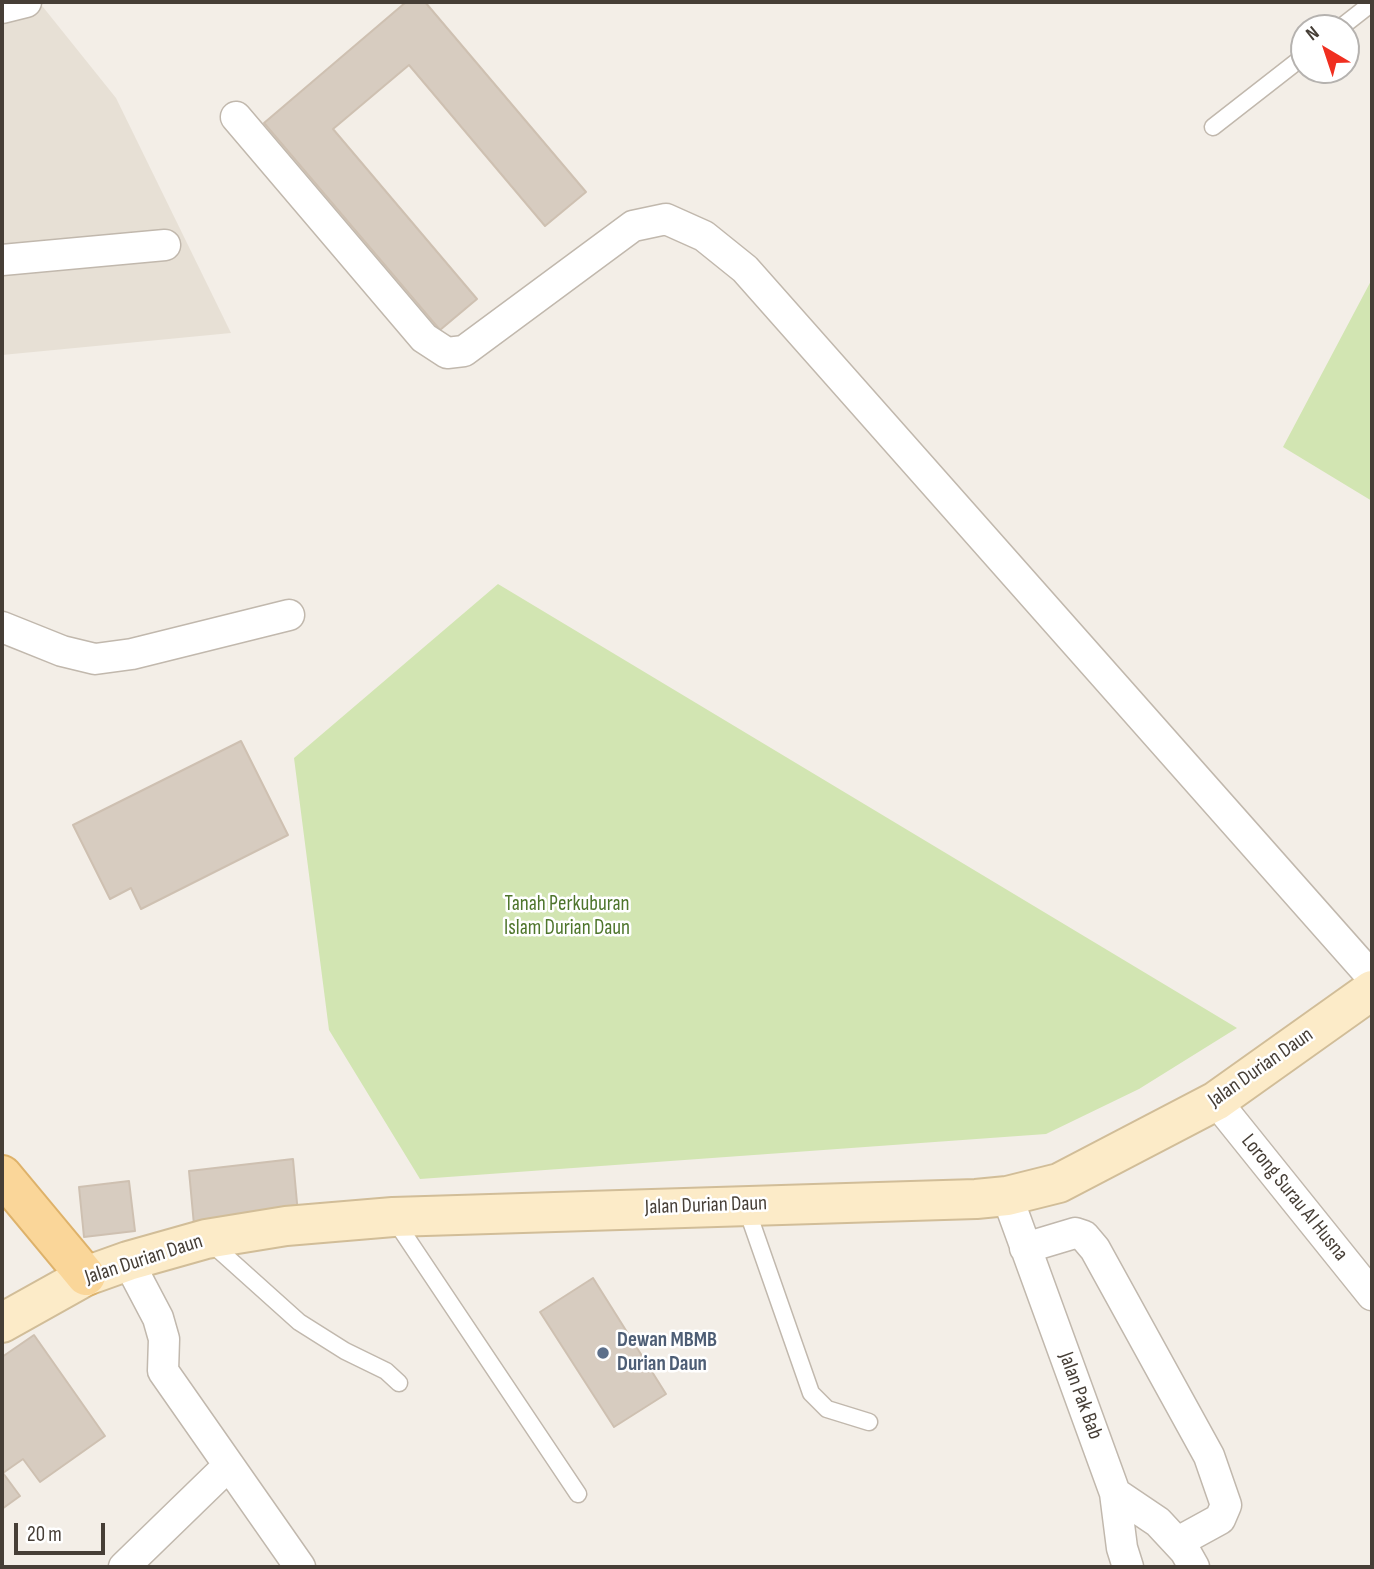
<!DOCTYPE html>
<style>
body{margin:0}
#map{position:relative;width:1374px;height:1569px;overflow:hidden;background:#f3eee7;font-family:"Sofia Sans Condensed",sans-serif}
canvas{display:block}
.frame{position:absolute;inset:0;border:4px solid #463e36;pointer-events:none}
.north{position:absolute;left:1290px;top:14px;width:70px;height:70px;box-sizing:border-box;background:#fff;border:2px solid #b5b2af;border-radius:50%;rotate:321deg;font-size:19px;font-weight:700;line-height:28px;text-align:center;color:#463e36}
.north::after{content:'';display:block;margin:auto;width:24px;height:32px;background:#f02f20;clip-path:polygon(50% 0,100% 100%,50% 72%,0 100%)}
.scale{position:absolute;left:14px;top:1523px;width:91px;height:32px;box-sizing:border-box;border:4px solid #463e36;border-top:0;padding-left:9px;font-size:21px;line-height:24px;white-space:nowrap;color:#463e36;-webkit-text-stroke:5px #fff;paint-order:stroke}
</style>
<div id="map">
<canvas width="1374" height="1569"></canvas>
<div class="frame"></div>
<div class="north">N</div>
<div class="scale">20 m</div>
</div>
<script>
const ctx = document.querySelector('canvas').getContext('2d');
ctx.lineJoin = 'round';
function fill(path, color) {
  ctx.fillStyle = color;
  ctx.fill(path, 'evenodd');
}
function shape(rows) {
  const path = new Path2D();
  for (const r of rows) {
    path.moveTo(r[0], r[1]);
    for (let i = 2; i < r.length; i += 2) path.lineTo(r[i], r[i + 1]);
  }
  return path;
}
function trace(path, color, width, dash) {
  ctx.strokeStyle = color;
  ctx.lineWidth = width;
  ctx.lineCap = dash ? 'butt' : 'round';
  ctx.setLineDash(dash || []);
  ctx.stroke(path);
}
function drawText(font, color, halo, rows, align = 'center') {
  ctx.font = font + ' "Sofia Sans Condensed",sans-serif';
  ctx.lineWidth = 5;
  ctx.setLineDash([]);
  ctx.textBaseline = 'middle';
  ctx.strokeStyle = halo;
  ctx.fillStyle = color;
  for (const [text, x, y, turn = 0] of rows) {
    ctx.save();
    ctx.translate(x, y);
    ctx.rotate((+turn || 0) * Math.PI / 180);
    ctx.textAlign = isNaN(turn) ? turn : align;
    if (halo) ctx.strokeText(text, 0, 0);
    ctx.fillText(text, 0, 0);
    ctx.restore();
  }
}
fill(shape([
 [2,2,39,2,116,98,231,333,2,355]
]), '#e7e0d5');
fill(shape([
 [1372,279,1372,501,1283,447],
 [498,584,1237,1028,1139,1089,1046,1134,420,1179,329,1030,294,758]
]), '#d2e5b2');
const building = shape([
 [406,2,425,2,586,192,545,226,409,65,333,129,477,299,440,330,264,123,406,2],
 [241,741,288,835,141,909,131,888,110,899,73,825,241,741],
 [293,1159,298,1214,194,1225,189,1171,293,1159],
 [129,1181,135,1231,84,1237,79,1187,129,1181],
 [593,1278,666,1394,614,1427,540,1312,593,1278],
 [34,1335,105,1436,40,1482,23,1459,3,1473,20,1496,2,1509,2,1357,34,1335]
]);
fill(building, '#d7ccc0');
trace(building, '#cec0b1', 2);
const lane = shape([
 [1340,28,1372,3],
 [1213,127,1304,56],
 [746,1207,811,1393,827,1409,869,1422],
 [394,1219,578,1494],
 [211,1243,299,1322,345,1351,386,1371,399,1383]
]);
const street = shape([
 [2,8,26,2],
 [236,117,424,338,447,353,464,351,633,226,666,219,704,236,745,269,1372,977],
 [2,260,165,245],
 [2,627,62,651,95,659,132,654,289,615],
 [1216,1101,1372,1295],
 [1007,1196,1115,1493,1158,1522,1185,1551,1194,1567],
 [1025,1248,1075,1233,1084,1236,1095,1249,1209,1456,1226,1505,1220,1519,1178,1542],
 [128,1261,158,1318,164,1339,163,1371,300,1567],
 [1115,1493,1122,1548,1128,1567],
 [124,1567,227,1467]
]);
const secondary = shape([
 [2,1323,86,1276,128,1261,206,1239,286,1226,393,1217,976,1199,1007,1196,1059,1183,1216,1101,1372,990]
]);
const primary = shape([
 [2,1175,86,1276]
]);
trace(lane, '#c1b8ad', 19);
trace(street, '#c1b8ad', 33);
trace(secondary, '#d1bd98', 42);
trace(primary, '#deb26a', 42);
trace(lane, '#fff', 16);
trace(street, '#fff', 30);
trace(secondary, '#fcebc8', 38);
trace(primary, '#fad699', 38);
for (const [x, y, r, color] of [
 [603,1353,7,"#5c6f8a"]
]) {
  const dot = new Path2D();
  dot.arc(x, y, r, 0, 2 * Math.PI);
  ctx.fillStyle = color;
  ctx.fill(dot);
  trace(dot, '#fff', 2.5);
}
drawText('21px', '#4e752c', '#fff', [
 ["Tanah Perkuburan",567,905],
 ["Islam Durian Daun",567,929]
]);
drawText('21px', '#463e36', '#fff', [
 ["Jalan Durian Daun",1261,1068,-35],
 ["Lorong Surau Al Husna",1294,1198,51],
 ["Jalan Durian Daun",706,1206,-2],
 ["Jalan Durian Daun",144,1260,-18],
 ["Jalan Pak Bab",1080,1396,70]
]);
drawText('bold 21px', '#4e5e75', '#fff', [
 ["Dewan MBMB",617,1341],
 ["Durian Daun",617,1365]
], 'left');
</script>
